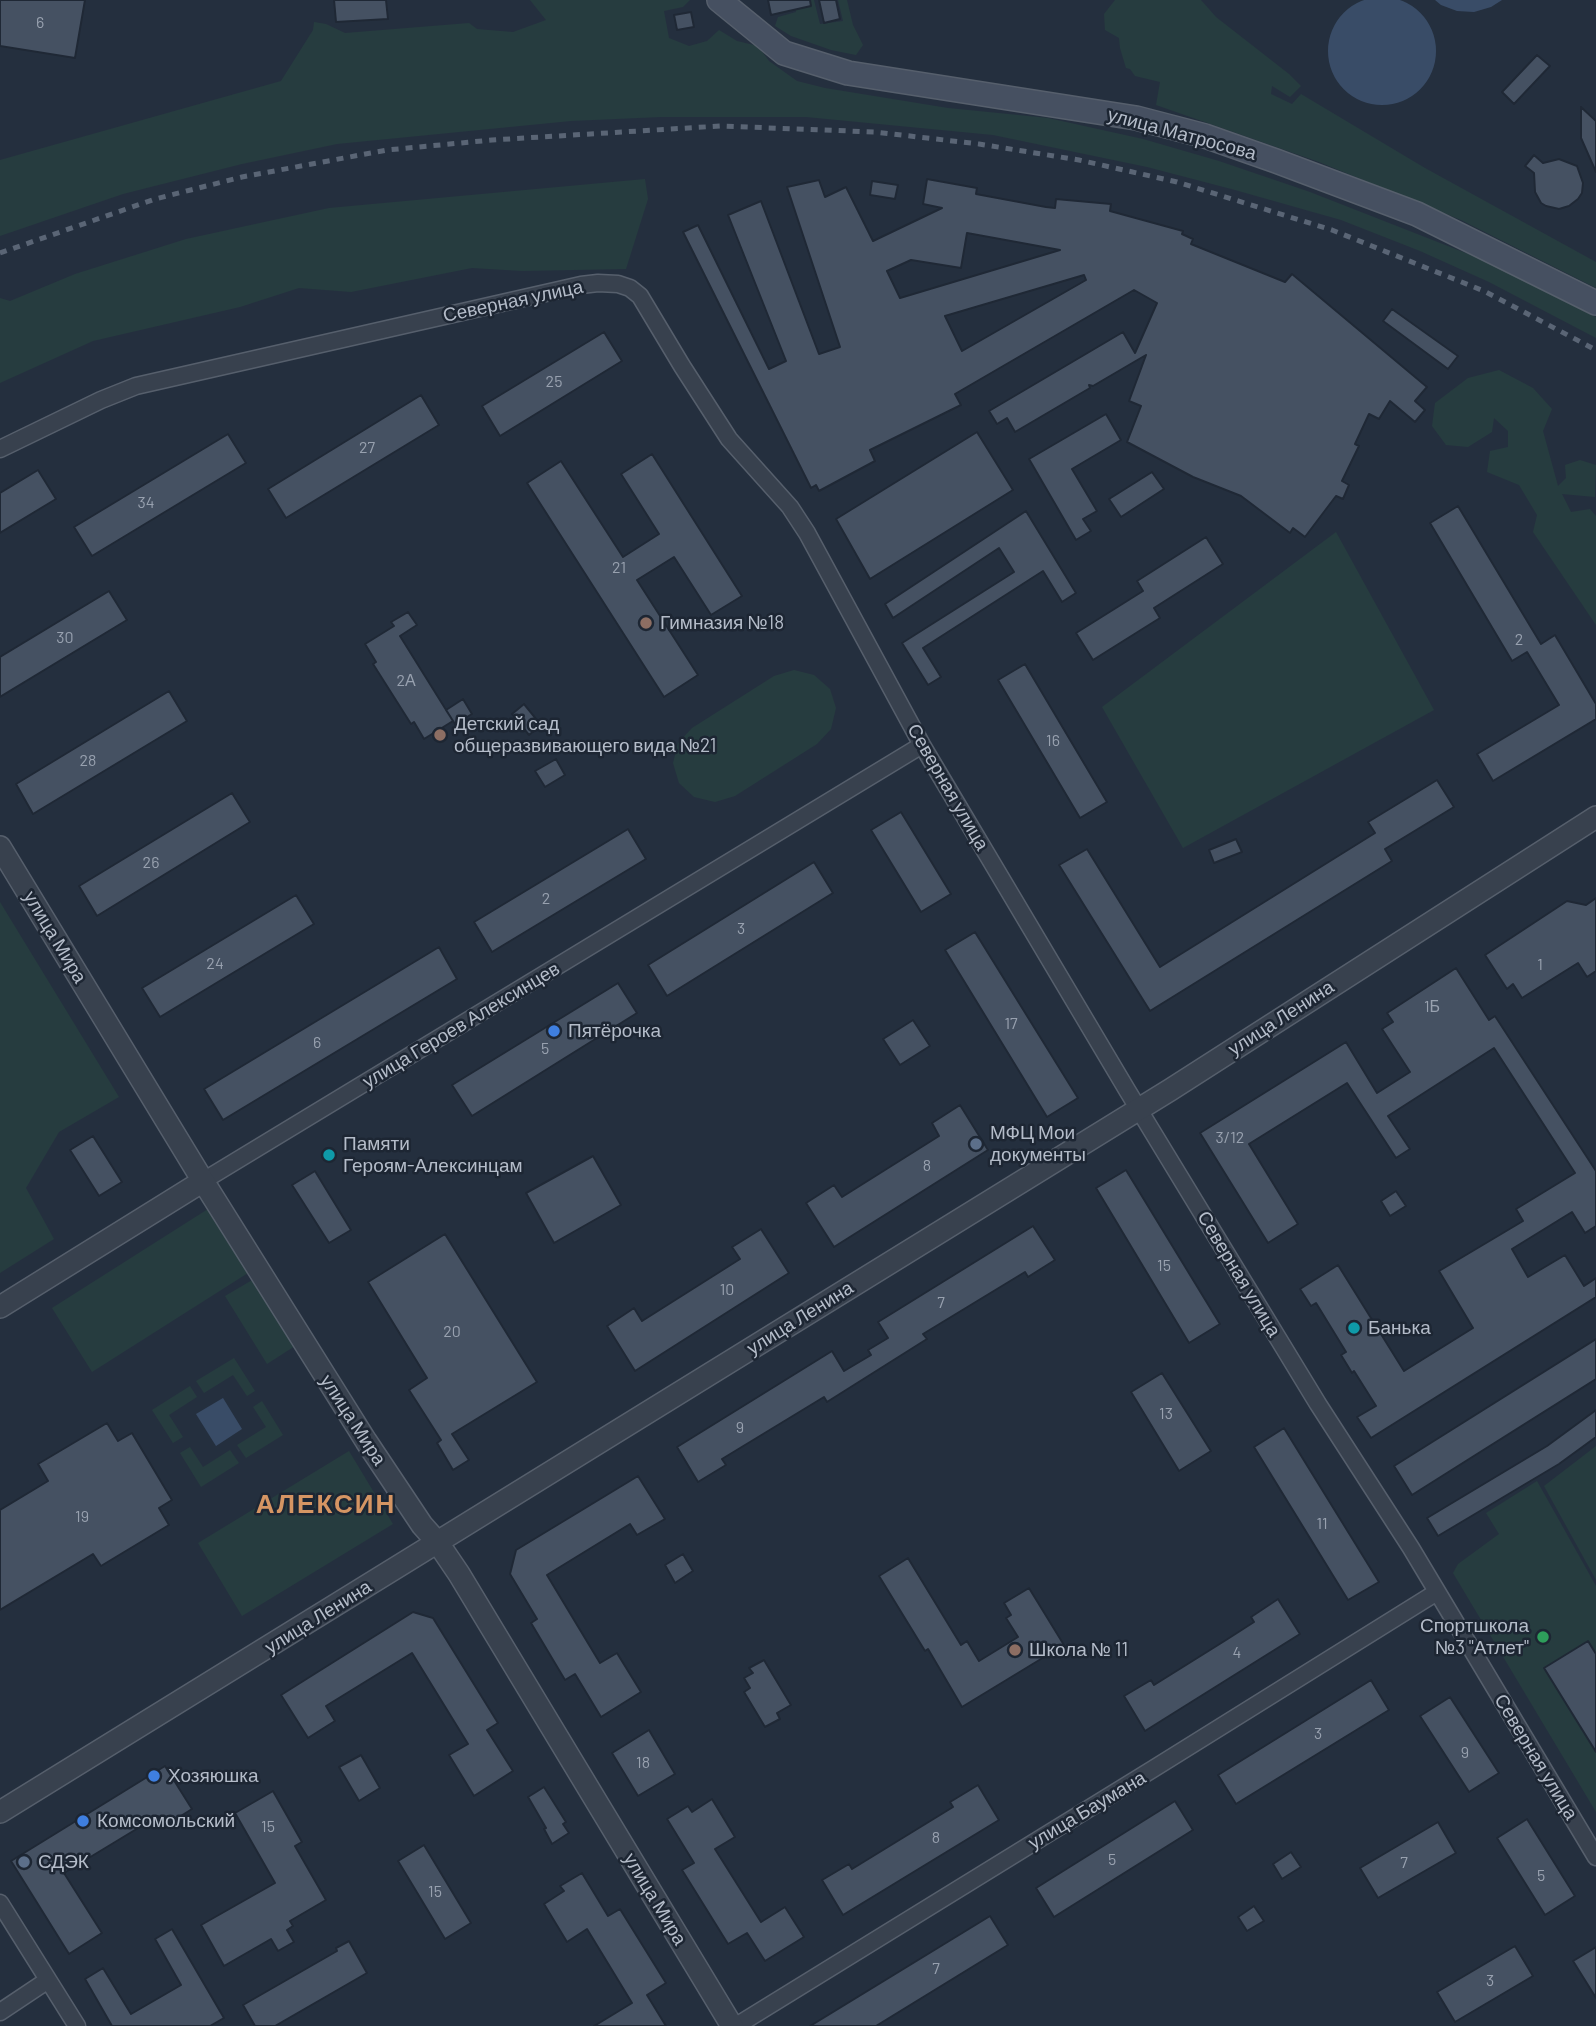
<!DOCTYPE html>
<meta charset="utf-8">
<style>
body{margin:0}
canvas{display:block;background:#242f3e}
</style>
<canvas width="1596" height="2026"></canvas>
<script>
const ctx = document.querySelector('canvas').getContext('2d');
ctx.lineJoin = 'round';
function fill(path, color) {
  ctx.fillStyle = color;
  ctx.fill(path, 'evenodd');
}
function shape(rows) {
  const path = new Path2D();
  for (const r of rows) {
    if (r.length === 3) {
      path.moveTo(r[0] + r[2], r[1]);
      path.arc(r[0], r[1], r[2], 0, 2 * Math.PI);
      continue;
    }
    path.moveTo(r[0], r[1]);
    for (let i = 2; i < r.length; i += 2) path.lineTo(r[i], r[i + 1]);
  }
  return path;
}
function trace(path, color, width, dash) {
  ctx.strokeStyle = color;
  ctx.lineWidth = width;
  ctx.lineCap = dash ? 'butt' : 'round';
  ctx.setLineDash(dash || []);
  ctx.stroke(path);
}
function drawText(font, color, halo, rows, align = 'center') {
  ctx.font = font + ' Barlow,sans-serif';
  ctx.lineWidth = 5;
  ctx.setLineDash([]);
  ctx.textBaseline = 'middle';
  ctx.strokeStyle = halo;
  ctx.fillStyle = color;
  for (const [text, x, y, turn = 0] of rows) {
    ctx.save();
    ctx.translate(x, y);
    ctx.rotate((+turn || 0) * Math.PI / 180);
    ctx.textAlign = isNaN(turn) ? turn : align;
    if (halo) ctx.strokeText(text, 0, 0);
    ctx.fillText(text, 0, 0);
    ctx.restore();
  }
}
fill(shape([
 [530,0,690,0,683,7,664,11,669,38,689,46,707,41,719,30,737,41,758,46,769,61,797,81,825,88,948,108,1048,118,1143,139,1219,161,1310,192,1481,259,1596,317,1596,338,1489,282,1420,251,1341,220,1235,190,1147,167,993,135,806,117,661,117,571,121,337,144,242,164,123,194,0,236,0,160,281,81,313,30,314,22,326,24,345,33,469,23,477,29,513,32,546,20],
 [794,0,814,0,820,24,843,21,838,0,847,0,853,25,863,45,856,55,831,50,791,36,775,26,778,17,796,12],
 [1115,0,1201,0,1216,17,1289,74,1301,86,1290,97,1272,86,1271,94,1292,104,1301,94,1425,168,1596,262,1596,288,1461,220,1319,162,1156,105,1160,82,1135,76,1130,69,1126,68,1120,48,1119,38,1105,30,1104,14],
 [645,179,648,199,626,269,522,271,472,268,351,292,299,288,240,307,93,341,0,383,0,298,10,301,75,274,186,239,329,208],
 [1499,370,1533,388,1552,409,1543,431,1558,486,1566,478,1565,465,1580,460,1596,465,1595,497,1562,494,1571,512,1590,509,1596,516,1596,625,1533,532,1537,515,1519,485,1487,472,1490,451,1508,447,1508,431,1494,418,1492,432,1468,447,1446,445,1432,426,1435,403,1468,378],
 [1336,532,1434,710,1183,848,1102,707],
 [794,670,814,675,830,689,836,708,831,729,817,744,735,796,715,802,694,797,679,783,673,763,678,743,692,728,774,676],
 [0,902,119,1097,59,1132,26,1188,54,1239,0,1273],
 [208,1209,248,1273,92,1372,52,1308],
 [254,1279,295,1346,267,1364,225,1296],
 [234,1358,255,1391,247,1396,233,1375,204,1393,196,1381],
 [190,1386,197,1397,169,1415,183,1437,173,1443,152,1410],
 [262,1401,283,1435,246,1458,237,1445,266,1427,253,1407],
 [1596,1446,1596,1580,1544,1486],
 [190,1447,203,1467,230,1450,239,1463,201,1487,180,1453],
 [349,1451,393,1524,242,1616,198,1543],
 [1537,1481,1596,1586,1596,1812,1453,1573,1458,1564,1499,1534,1486,1513]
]), '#263c3f');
fill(shape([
 [1382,51,54],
 [1435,0,1502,0,1491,7,1474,12,1457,11,1441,5],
 [223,1398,242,1429,216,1446,196,1414]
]), '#394c67');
const building = shape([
 [0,0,85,0,75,58,0,46,0,0],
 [334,0,386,0,388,19,336,22,334,0],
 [768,0,810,0,811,6,771,15,768,0],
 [819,0,836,0,840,19,824,23,819,0],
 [691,12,694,27,677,30,674,15,691,12],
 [1537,55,1550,66,1514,104,1502,92,1537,55],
 [1581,107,1596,121,1596,172,1581,138,1581,107],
 [1534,155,1543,163,1559,159,1577,166,1583,183,1582,193,1578,199,1569,206,1559,209,1546,206,1541,203,1535,192,1534,173,1525,166,1534,155],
 [927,179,977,188,976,194,1046,207,1055,208,1056,199,1111,204,1110,211,1183,231,1182,234,1193,239,1191,244,1285,282,1292,274,1427,387,1415,401,1425,410,1415,422,1390,401,1379,419,1369,414,1355,444,1359,446,1342,481,1349,485,1343,499,1336,496,1305,537,1293,528,1290,533,1241,496,1193,477,1127,442,1141,406,1129,401,1146,355,1093,386,1089,385,1090,388,1015,432,1007,418,997,424,989,411,1123,332,1135,353,1157,303,1134,290,955,394,961,405,870,450,875,461,819,491,816,485,811,488,683,232,698,225,769,369,786,361,728,215,761,201,819,354,840,347,787,187,819,180,825,197,846,187,873,241,942,208,923,204,927,179],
 [967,233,1060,250,900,298,887,271,911,260,961,268,967,233],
 [1084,275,1086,280,962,351,945,316,1084,275],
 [872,181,898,185,895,199,870,195,872,181],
 [1392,309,1458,356,1448,369,1383,321,1392,309],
 [604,332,622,361,500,436,482,406,604,332],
 [421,395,439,425,286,518,268,489,421,395],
 [1106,414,1121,440,1072,469,1097,511,1083,519,1091,531,1076,540,1029,459,1106,414],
 [977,432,1013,490,870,579,836,519,977,432],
 [228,434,246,463,92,556,74,527,228,434],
 [652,454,742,596,711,615,674,557,637,580,698,675,664,697,527,483,561,461,623,557,659,534,621,474,652,454],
 [38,470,56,499,0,533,0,493,38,470],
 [1152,472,1164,489,1121,517,1109,499,1152,472],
 [1458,506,1541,644,1555,635,1596,704,1596,719,1493,781,1477,754,1559,705,1527,652,1512,661,1430,523,1458,506],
 [1026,511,1076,593,1062,602,1043,571,923,648,941,677,928,685,902,643,1014,572,999,548,893,618,885,604,1026,511],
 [1206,537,1223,564,1154,608,1160,618,1093,660,1076,633,1143,591,1137,581,1206,537],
 [109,591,127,620,0,697,0,657,109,591],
 [408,612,417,625,400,636,453,721,424,739,414,722,411,724,373,664,376,662,365,644,394,626,391,622,408,612],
 [1025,664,1107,802,1080,818,998,680,1025,664],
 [169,691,187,721,33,814,16,784,169,691],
 [463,699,472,714,455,724,446,710,463,699],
 [524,704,541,725,529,735,512,714,524,704],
 [556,759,565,775,545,787,535,771,556,759],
 [1437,780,1454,807,1385,849,1392,861,1150,1011,1059,865,1087,849,1160,967,1375,833,1368,822,1437,780],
 [232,793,250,822,97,916,79,886,232,793],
 [901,812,951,894,921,912,871,830,901,812],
 [628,829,646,859,492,952,474,922,628,829],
 [1236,839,1242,852,1214,863,1209,850,1236,839],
 [814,862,833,893,667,996,648,965,814,862],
 [296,895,314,924,160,1017,142,988,296,895],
 [1596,898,1596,971,1587,977,1578,963,1522,998,1513,984,1507,989,1485,955,1567,901,1586,905,1596,898],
 [975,932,1078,1098,1047,1117,945,950,975,932],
 [439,947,457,979,223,1120,204,1089,439,947],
 [1456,968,1489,1020,1495,1016,1596,1171,1596,1226,1585,1233,1572,1212,1512,1249,1528,1277,1565,1255,1584,1286,1596,1278,1596,1297,1371,1438,1357,1417,1376,1406,1354,1371,1352,1373,1341,1355,1346,1352,1316,1303,1311,1306,1300,1289,1338,1265,1404,1371,1473,1328,1439,1271,1523,1221,1516,1209,1575,1173,1494,1048,1388,1116,1410,1149,1396,1158,1347,1083,1249,1144,1298,1224,1268,1243,1200,1133,1346,1042,1377,1093,1410,1072,1382,1029,1393,1022,1387,1013,1456,968],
 [618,983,637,1013,472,1116,452,1085,618,983],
 [913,1020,930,1046,900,1065,883,1039,913,1020],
 [960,1105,988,1150,834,1247,806,1203,834,1185,842,1197,939,1136,932,1123,960,1105],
 [93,1136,122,1182,99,1196,70,1150,93,1136],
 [593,1156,621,1205,554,1243,526,1193,593,1156],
 [1126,1170,1220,1324,1189,1343,1096,1188,1126,1170],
 [315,1171,351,1230,329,1243,292,1185,315,1171],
 [1396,1191,1406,1206,1390,1216,1381,1201,1396,1191],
 [1033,1226,1055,1260,1028,1277,1025,1272,923,1334,927,1339,827,1402,824,1397,722,1459,726,1465,698,1482,677,1447,832,1351,844,1371,871,1355,868,1350,888,1338,878,1322,1033,1226],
 [761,1229,789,1273,635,1371,607,1326,634,1308,642,1321,740,1259,732,1247,761,1229],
 [445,1234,537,1382,452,1434,469,1460,453,1470,437,1443,441,1440,409,1390,427,1378,368,1282,445,1234],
 [1596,1339,1596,1379,1412,1495,1394,1466,1596,1339],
 [1162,1373,1211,1451,1179,1471,1131,1392,1162,1373],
 [1596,1410,1596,1437,1559,1464,1438,1536,1427,1518,1547,1446,1596,1410],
 [107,1423,118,1441,132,1433,172,1500,159,1508,169,1525,101,1566,93,1554,0,1610,0,1510,48,1481,38,1464,107,1423],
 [1284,1428,1379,1582,1348,1600,1254,1447,1284,1428],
 [638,1476,665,1519,637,1535,630,1524,547,1575,600,1663,617,1653,641,1692,601,1717,575,1674,565,1680,531,1623,537,1619,510,1574,516,1550,638,1476],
 [683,1554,693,1571,675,1583,665,1565,683,1554],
 [908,1558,961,1645,967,1641,979,1661,1018,1637,1006,1618,1011,1615,1004,1603,1029,1588,1064,1645,962,1707,928,1649,925,1651,879,1576,908,1558],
 [1278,1599,1300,1634,1145,1731,1124,1696,1151,1680,1154,1685,1226,1640,1254,1622,1251,1617,1278,1599],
 [413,1612,433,1618,498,1723,487,1730,513,1771,474,1796,449,1755,468,1744,412,1653,326,1706,335,1721,308,1738,281,1695,413,1612],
 [1588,1641,1596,1654,1596,1752,1544,1668,1588,1641],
 [764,1660,791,1705,777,1713,780,1719,765,1727,744,1692,750,1688,744,1678,753,1673,749,1668,764,1660],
 [1371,1680,1389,1710,1236,1804,1218,1775,1371,1680],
 [1450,1697,1499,1773,1469,1792,1420,1716,1450,1697],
 [649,1730,675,1774,638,1796,612,1753,649,1730],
 [361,1755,380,1788,359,1801,339,1767,361,1755],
 [165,1766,192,1809,165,1826,158,1816,64,1873,102,1933,69,1954,11,1861,165,1766],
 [978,1785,999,1820,843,1915,822,1880,849,1864,852,1869,953,1807,950,1802,978,1785],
 [544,1787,566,1822,563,1824,569,1833,552,1844,544,1829,546,1828,528,1797,544,1787],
 [273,1791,302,1842,295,1846,326,1900,290,1921,293,1926,287,1930,294,1942,278,1951,271,1939,224,1966,201,1925,275,1883,235,1813,273,1791],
 [712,1799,735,1837,715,1849,761,1922,785,1907,804,1937,765,1961,747,1933,728,1944,682,1870,694,1863,667,1819,688,1806,692,1812,712,1799],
 [1175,1801,1193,1830,1054,1917,1036,1888,1175,1801],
 [1527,1819,1575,1896,1545,1915,1497,1838,1527,1819],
 [1438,1822,1456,1853,1378,1898,1360,1868,1438,1822],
 [424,1845,471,1923,445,1939,398,1861,424,1845],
 [1291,1852,1301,1867,1282,1879,1273,1864,1291,1852],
 [582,1873,608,1916,620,1909,666,1983,647,1995,666,2026,594,2026,632,2003,587,1929,567,1942,544,1904,564,1891,560,1886,582,1873],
 [1254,1906,1264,1921,1247,1931,1238,1917,1254,1906],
 [990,1916,1008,1945,876,2026,810,2026,990,1916],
 [172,1929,224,2018,210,2026,112,2026,85,1979,103,1968,131,2014,181,1985,155,1939,172,1929],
 [349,1941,367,1973,275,2026,255,2026,243,2005,337,1951,336,1948,349,1941],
 [1515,1946,1533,1976,1455,2022,1437,1992,1515,1946],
 [1596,1947,1596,1998,1573,1961,1596,1947]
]);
fill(building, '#455162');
trace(building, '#1f2835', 2);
const minor = shape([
 [0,449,101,400,136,386,581,285,598,283,618,284,630,288,640,296,682,366,729,439,790,507,807,533,922,745,1127,1090,1318,1404,1411,1548,1596,1857],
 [203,1181,922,745],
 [0,1903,77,2026],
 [0,2012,48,1980],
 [736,2026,1153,1769,1437,1592]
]);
const tertiary = shape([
 [0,847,203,1181,366,1441,422,1525,438,1543,459,1574,732,2026],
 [0,1307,203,1181],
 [0,1812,1170,1090,1596,817]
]);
const secondary = shape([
 [719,0,784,53,848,73,1136,118,1205,136,1276,161,1417,214,1596,303]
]);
trace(minor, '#565f6c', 19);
trace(tertiary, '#565f6c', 24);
trace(secondary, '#565f6c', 26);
trace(minor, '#38414e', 16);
trace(tertiary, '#38414e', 21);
trace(secondary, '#465061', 23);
trace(shape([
 [0,253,155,199,242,177,387,150,492,140,720,126,875,132,979,144,1079,160,1177,182,1332,230,1484,291,1596,350]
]), '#5a6575', 5, [7, 7]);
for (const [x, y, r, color] of [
 [646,623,7,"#8d6e63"],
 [440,735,7,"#8d6e63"],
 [554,1031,7,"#3f7fe0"],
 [976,1144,7,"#5c6f8a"],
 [329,1155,7,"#0f9aa8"],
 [1354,1328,7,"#0f9aa8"],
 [1543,1637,7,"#2e9e5b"],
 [1015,1650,7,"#8d6e63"],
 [154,1776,7,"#3f7fe0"],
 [83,1821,7,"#3f7fe0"],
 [24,1862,7,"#5c6f8a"]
]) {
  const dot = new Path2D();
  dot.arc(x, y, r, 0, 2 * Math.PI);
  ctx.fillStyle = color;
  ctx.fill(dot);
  trace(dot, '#1d2633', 2.5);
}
drawText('16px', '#98a1af', null, [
 ["6",40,23],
 ["25",554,382],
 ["27",367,448],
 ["34",146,503],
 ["21",619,568],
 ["30",65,638],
 ["2",1519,640],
 ["2А",406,681],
 ["16",1053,741],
 ["28",88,761],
 ["26",151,863],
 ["2",546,899],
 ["3",741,929],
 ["24",215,964],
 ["1",1540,965],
 ["1Б",1432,1007],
 ["17",1011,1024],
 ["6",317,1043],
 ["5",545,1049],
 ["3/12",1230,1138],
 ["8",927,1166],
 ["15",1164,1266],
 ["10",727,1290],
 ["7",941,1303],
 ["20",452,1332],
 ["13",1166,1414],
 ["9",740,1428],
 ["19",82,1517],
 ["11",1322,1524],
 ["4",1237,1653],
 ["3",1318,1734],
 ["9",1465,1753],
 ["18",643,1763],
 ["15",268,1827],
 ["8",936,1838],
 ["5",1112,1860],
 ["7",1404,1863],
 ["5",1541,1876],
 ["15",435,1892],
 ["7",936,1969],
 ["3",1490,1981]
]);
drawText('19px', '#b4bcc9', '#1d2633', [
 ["улица Матросова",1182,134,15],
 ["Северная улица",513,301,-12],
 ["Северная улица",948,787,60],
 ["улица Мира",55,937,59],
 ["улица Ленина",1281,1018,-33],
 ["улица Героев Алексинцев",461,1025,-31],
 ["Северная улица",1239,1274,59],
 ["улица Ленина",800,1318,-32],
 ["улица Мира",353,1420,57],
 ["улица Ленина",318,1617,-32],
 ["Северная улица",1536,1757,59],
 ["улица Баумана",1087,1810,-31],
 ["улица Мира",655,1899,59]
]);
drawText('19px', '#b4bcc9', '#1d2633', [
 ["Гимназия №18",660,623],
 ["Детский сад",454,724],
 ["общеразвивающего вида №21",454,746],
 ["Пятёрочка",568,1031],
 ["МФЦ Мои",990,1133],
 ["документы",990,1155],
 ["Памяти",343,1144],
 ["Героям-Алексинцам",343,1166],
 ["Банька",1368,1328],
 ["Спортшкола",1529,1626,"right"],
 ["№3 \"Атлет\"",1529,1648,"right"],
 ["Школа № 11",1029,1650],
 ["Хозяюшка",168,1776],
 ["Комсомольский",97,1821],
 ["СДЭК",38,1862]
], 'left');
ctx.letterSpacing = '2px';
drawText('bold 26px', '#d59563', '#1d2633', [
 ["АЛЕКСИН",326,1504]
]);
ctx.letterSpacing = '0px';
</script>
